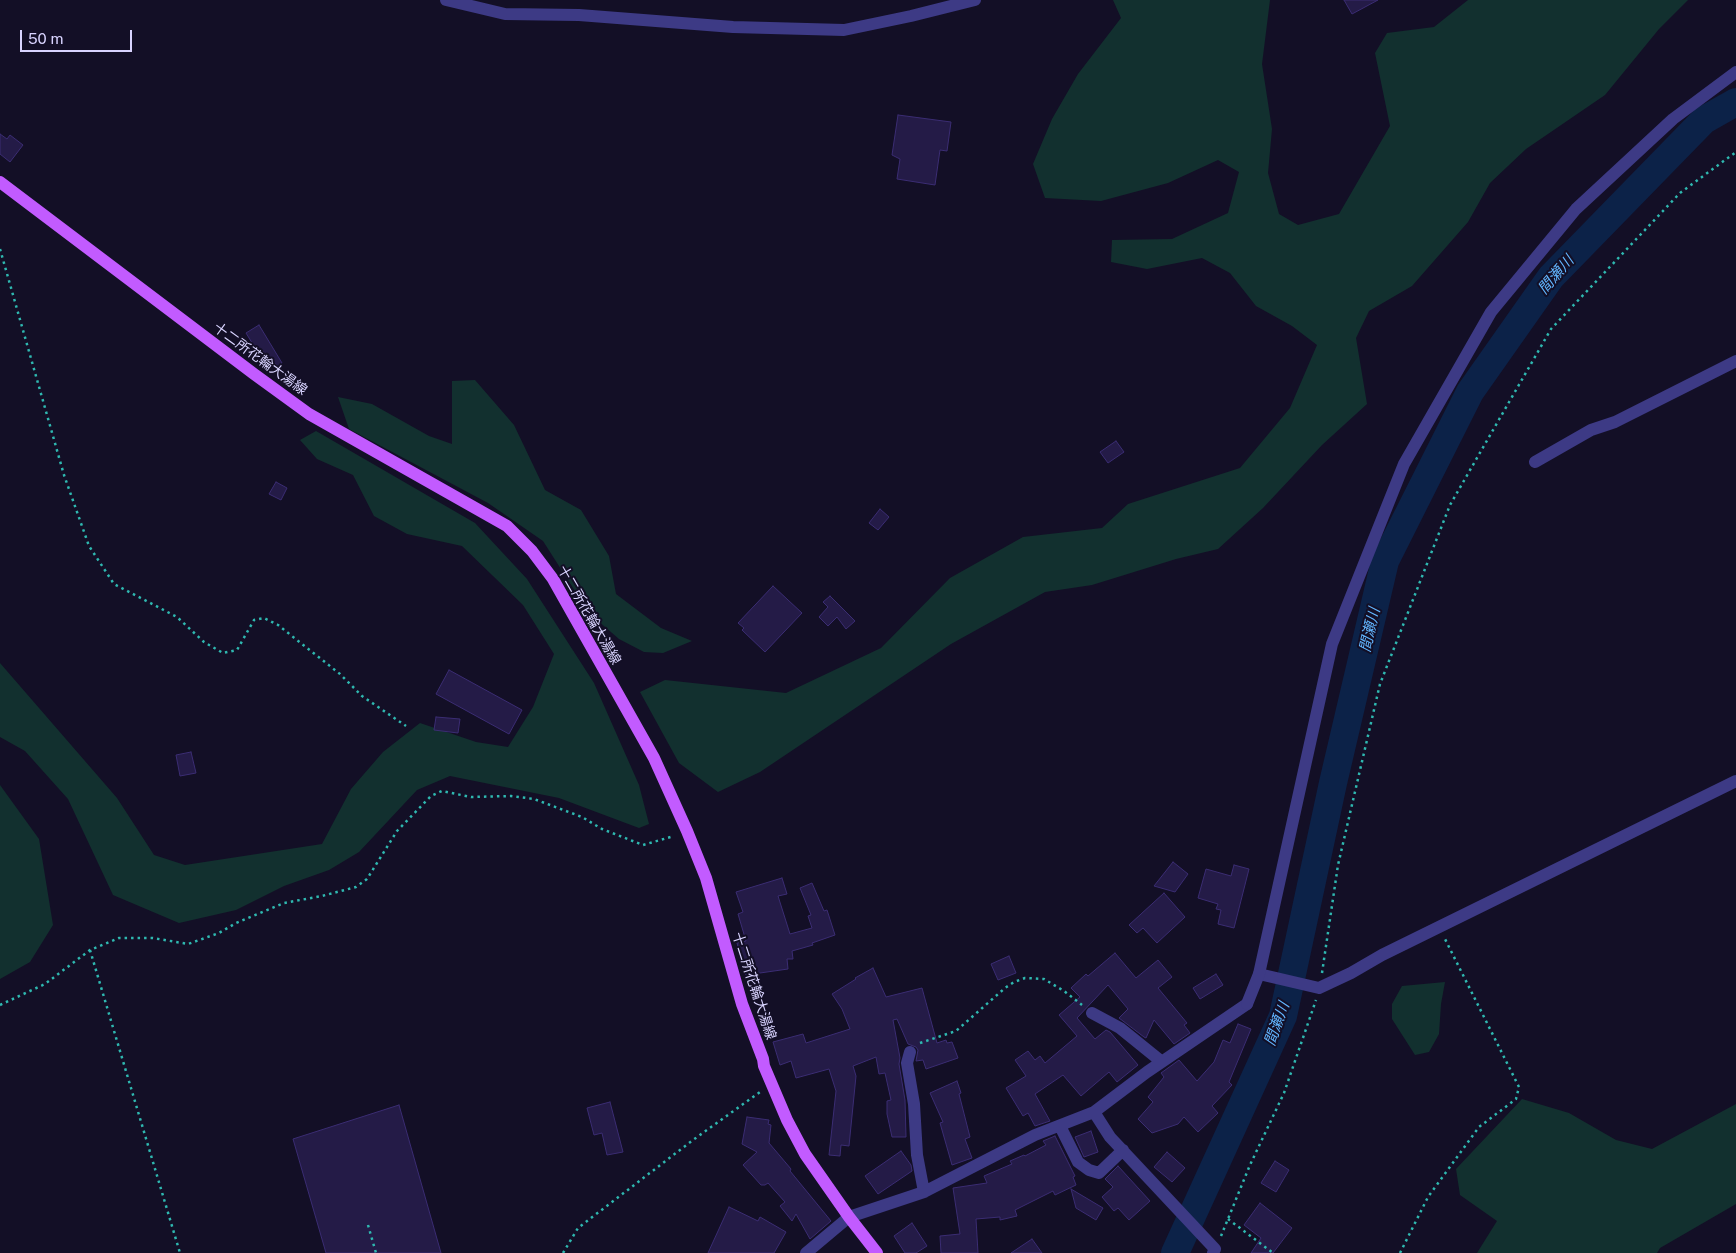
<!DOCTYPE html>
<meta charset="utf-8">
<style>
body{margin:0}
#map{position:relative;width:1736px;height:1253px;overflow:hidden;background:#130f26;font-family:"Public Sans",sans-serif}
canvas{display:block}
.scale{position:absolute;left:20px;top:30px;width:112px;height:22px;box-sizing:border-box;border:2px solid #d9d4ff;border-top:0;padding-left:6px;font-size:15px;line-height:18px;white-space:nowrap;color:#d9d4ff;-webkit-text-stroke:4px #130f26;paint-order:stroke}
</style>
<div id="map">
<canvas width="1736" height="1253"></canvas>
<div class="scale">50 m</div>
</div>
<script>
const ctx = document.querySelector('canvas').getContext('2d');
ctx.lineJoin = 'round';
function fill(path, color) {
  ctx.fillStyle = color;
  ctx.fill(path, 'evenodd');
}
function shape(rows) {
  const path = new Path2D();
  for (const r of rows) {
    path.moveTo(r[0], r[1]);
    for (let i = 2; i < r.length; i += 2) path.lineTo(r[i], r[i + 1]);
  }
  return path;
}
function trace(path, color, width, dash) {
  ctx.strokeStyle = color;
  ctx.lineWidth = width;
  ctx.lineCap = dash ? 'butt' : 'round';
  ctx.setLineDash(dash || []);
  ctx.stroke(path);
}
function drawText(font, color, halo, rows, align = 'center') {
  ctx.font = font + ' "Public Sans","Noto Sans JP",sans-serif';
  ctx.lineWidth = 4;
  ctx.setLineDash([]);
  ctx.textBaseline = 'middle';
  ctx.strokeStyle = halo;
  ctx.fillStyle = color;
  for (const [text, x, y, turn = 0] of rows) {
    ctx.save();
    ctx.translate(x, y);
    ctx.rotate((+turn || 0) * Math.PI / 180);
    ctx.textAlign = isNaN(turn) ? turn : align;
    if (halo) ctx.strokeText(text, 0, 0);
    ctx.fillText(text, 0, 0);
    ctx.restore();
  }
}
fill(shape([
 [1113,0,1270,0,1262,64,1272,129,1268,173,1279,214,1298,225,1339,214,1390,126,1375,53,1387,33,1434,27,1468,0,1688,0,1659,29,1605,95,1526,149,1490,183,1468,222,1412,286,1369,311,1356,338,1367,404,1322,445,1263,508,1218,549,1176,559,1092,585,1045,592,951,644,760,772,718,792,679,763,640,692,665,680,786,693,881,648,950,578,1023,537,1102,528,1128,504,1240,468,1290,408,1317,345,1292,326,1256,306,1230,273,1202,258,1147,269,1111,262,1112,240,1172,239,1228,213,1239,172,1218,160,1168,183,1101,201,1045,198,1033,164,1052,119,1078,74,1121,18],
 [475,380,514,425,545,490,581,510,609,556,616,594,661,628,692,641,663,653,644,652,619,639,589,613,543,541,488,503,349,429,338,397,372,404,429,436,452,444,452,381],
 [316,431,475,523,527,579,594,683,639,785,649,824,639,828,559,798,450,776,417,790,359,852,329,870,284,886,236,910,179,923,113,895,68,799,25,751,0,737,0,663,117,798,154,855,185,865,322,844,351,789,383,752,420,723,476,742,508,747,533,707,554,654,523,605,462,546,407,534,374,516,353,475,317,459,300,440],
 [0,785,39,839,53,925,30,962,0,979],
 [1445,982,1441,1004,1439,1034,1429,1052,1415,1055,1392,1019,1392,1004,1402,986],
 [1522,1099,1569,1113,1616,1140,1652,1149,1736,1104,1736,1204,1660,1248,1657,1253,1477,1253,1497,1221,1460,1195,1456,1169]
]), '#12302f');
trace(shape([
 [1175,1253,1283,1016,1333,783,1385,561,1470,392,1551,277,1704,120,1736,102]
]), '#0c2248', 28);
const building = shape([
 [1344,0,1378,0,1352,14,1344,0],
 [898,115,951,122,947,151,940,150,935,185,897,179,900,159,892,155,898,115],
 [0,134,7,139,10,135,23,145,10,162,0,154,0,134],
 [259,325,282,363,278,366,261,349,257,351,246,333,259,325],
 [1116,441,1124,452,1108,463,1100,452,1116,441],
 [276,482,287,488,281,500,269,494,276,482],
 [880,509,889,517,878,530,869,523,880,509],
 [773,586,802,613,765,652,742,630,744,628,738,623,773,586],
 [830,596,855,621,846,629,837,617,828,626,819,617,828,607,823,602,830,596],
 [449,670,522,710,509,734,436,694,449,670],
 [436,717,460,719,458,733,434,730,436,717],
 [191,752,196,773,180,776,176,755,191,752],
 [1173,862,1188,874,1175,892,1154,886,1173,862],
 [1234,865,1249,869,1234,928,1218,924,1221,910,1216,909,1218,904,1198,898,1206,869,1231,876,1234,865],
 [782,878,787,894,778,896,790,934,812,928,808,916,811,915,800,888,812,883,824,911,827,910,835,935,812,943,813,945,792,951,793,959,787,959,788,969,746,975,737,943,746,941,738,914,743,912,736,892,782,878],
 [1164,893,1185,917,1157,943,1143,928,1137,933,1129,925,1164,893],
 [1115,953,1136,978,1158,960,1172,977,1158,988,1187,1023,1184,1025,1190,1033,1174,1044,1154,1020,1146,1038,1144,1037,1119,1018,1128,1009,1108,985,1077,1018,1095,1039,1106,1030,1110,1032,1138,1065,1117,1082,1109,1072,1081,1096,1063,1075,1035,1094,1050,1121,1035,1126,1028,1113,1023,1116,1006,1088,1026,1076,1015,1060,1028,1051,1035,1060,1040,1056,1045,1063,1077,1036,1059,1015,1080,997,1071,988,1086,974,1088,976,1115,953],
 [1009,956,1016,973,998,980,991,964,1009,956],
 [873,968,886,997,922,988,937,1043,946,1040,947,1043,952,1042,958,1058,926,1069,923,1060,916,1061,918,1050,916,1047,908,1044,897,1019,893,1020,900,1058,899,1064,905,1100,906,1137,892,1137,887,1114,887,1101,891,1100,885,1073,879,1074,876,1057,853,1066,856,1076,849,1146,841,1145,840,1156,829,1155,836,1091,829,1069,796,1078,791,1061,780,1065,773,1042,803,1034,806,1043,850,1029,842,1009,832,994,856,979,855,978,873,968],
 [1216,974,1223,985,1200,999,1193,988,1216,974],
 [1238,1024,1251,1029,1229,1082,1232,1085,1212,1106,1218,1113,1198,1132,1184,1117,1178,1124,1152,1133,1138,1119,1153,1102,1148,1097,1164,1077,1161,1073,1179,1060,1197,1081,1214,1062,1223,1040,1230,1043,1238,1024],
 [957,1081,961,1093,959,1094,970,1137,965,1139,972,1158,952,1165,940,1123,943,1122,930,1093,957,1081],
 [610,1102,623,1152,607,1155,602,1133,594,1135,587,1108,610,1102],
 [399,1105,441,1253,326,1253,293,1139,399,1105],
 [747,1117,769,1120,768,1124,771,1125,769,1143,791,1169,790,1171,831,1221,810,1239,796,1214,792,1221,780,1206,785,1202,768,1183,765,1185,761,1185,743,1165,757,1152,742,1144,747,1117],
 [1091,1131,1098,1152,1084,1157,1075,1137,1091,1131],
 [1055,1136,1075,1176,1073,1177,1076,1185,1055,1195,1053,1191,1015,1210,1017,1216,1000,1220,1000,1217,976,1219,978,1253,941,1253,940,1236,960,1234,953,1188,987,1183,984,1176,1012,1164,1010,1161,1024,1155,1025,1156,1046,1145,1043,1141,1055,1136],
 [901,1151,911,1165,912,1171,878,1194,865,1176,901,1151],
 [1167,1152,1185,1168,1172,1182,1154,1167,1167,1152],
 [1275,1161,1289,1170,1276,1192,1261,1183,1275,1161],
 [1118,1166,1150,1201,1129,1220,1118,1208,1114,1211,1102,1197,1113,1187,1105,1179,1118,1166],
 [1071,1189,1103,1208,1096,1220,1076,1208,1071,1189],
 [1260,1203,1292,1228,1273,1253,1251,1253,1261,1238,1244,1225,1260,1203],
 [729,1207,758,1221,760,1217,786,1232,774,1253,708,1253,729,1207],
 [912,1223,927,1246,916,1253,905,1253,894,1236,912,1223],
 [1032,1239,1042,1253,1011,1253,1032,1239]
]);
fill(building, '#241b47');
trace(building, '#3b2d73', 1);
trace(shape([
 [0,249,64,475,89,546,114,584,177,617,204,642,223,653,237,650,254,620,264,618,278,625,340,674,362,696,406,726],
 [90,950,180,1253],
 [1322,973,1338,865,1380,684,1450,505,1551,329,1680,193,1736,152],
 [0,1005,45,984,90,950,119,938,153,938,188,944,219,933,236,923,284,903,322,896,356,887,367,879,397,831,431,796,442,791,471,797,511,796,534,799,582,817,602,829,643,845,674,836],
 [920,1043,956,1031,1005,988,1014,982,1025,978,1044,979,1064,991,1082,1005],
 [1228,1219,1273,1253],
 [368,1225,376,1253],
 [1221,1236,1250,1165,1284,1093,1316,1000],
 [563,1253,578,1228,693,1140,760,1092],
 [1400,1253,1428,1197,1479,1127,1516,1099,1519,1087,1445,939]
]), '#2fb8b0', 2.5, [2.5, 4]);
trace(shape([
 [446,0,505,14,579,15,733,27,844,30,911,16,975,0],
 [1535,462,1591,430,1615,422,1736,361],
 [1259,974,1319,988,1351,973,1382,955,1736,781],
 [1092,1013,1120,1028,1162,1062],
 [910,1052,907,1063,914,1104,917,1155,924,1192],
 [1094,1112,1110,1137,1215,1249,1213,1253],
 [1060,1126,1078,1162,1089,1170,1099,1173,1123,1150],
 [806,1253,849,1217,924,1192,1035,1135,1094,1112,1147,1072,1247,1004]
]), '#3d3a85', 12);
trace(shape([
 [1247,1004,1259,974,1332,644,1404,464,1491,312,1576,209,1673,119,1736,72]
]), '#3d3a85', 12);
trace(shape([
 [0,182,254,374,309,414,507,526,532,551,553,579,654,758,687,831,706,878,742,1004,763,1059,764,1066,787,1120,805,1154,849,1217,877,1253]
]), '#c25bff', 12);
drawText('14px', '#d9d4ff', '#130f26', [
 ["十二所花輪大湯線",260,359,36],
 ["十二所花輪大湯線",589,615,60],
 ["十二所花輪大湯線",754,986,72]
]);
drawText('italic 15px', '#62b6ff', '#130f26', [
 ["間瀬川",1556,275,-49],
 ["間瀬川",1370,630,-77],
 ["間瀬川",1277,1024,-70]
]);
</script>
